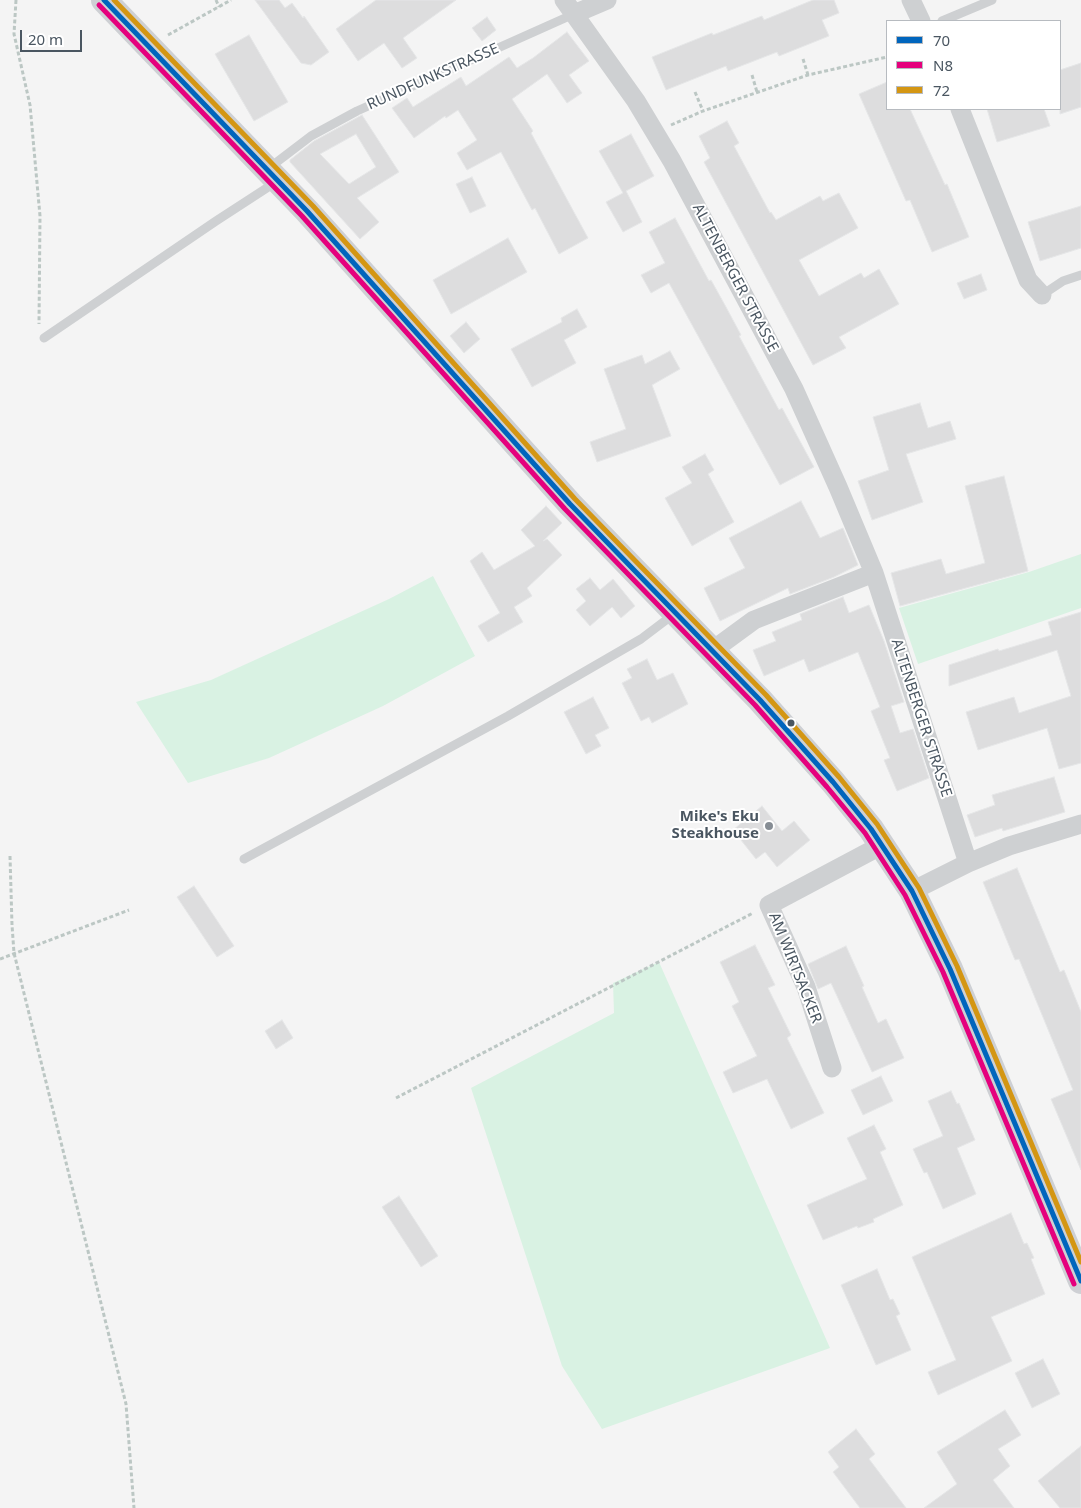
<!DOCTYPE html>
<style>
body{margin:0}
#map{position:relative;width:1081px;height:1508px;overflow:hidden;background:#f4f4f4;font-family:"Noto Sans",sans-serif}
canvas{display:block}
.legend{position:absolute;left:886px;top:20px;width:175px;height:90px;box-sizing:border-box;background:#fff;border:1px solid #b7bbc0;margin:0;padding:6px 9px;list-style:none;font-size:15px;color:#4a5661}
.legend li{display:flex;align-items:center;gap:10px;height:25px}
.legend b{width:25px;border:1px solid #b7bbc0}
.scale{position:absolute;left:20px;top:30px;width:62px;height:22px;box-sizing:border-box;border:2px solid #4a5661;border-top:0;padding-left:6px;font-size:15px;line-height:18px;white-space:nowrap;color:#4a5661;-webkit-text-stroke:4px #fff;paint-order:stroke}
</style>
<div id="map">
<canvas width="1081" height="1508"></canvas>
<ul class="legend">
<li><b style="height:6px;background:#0065bd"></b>70</li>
<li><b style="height:6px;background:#e5007d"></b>N8</li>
<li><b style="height:6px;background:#d49613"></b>72</li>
</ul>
<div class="scale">20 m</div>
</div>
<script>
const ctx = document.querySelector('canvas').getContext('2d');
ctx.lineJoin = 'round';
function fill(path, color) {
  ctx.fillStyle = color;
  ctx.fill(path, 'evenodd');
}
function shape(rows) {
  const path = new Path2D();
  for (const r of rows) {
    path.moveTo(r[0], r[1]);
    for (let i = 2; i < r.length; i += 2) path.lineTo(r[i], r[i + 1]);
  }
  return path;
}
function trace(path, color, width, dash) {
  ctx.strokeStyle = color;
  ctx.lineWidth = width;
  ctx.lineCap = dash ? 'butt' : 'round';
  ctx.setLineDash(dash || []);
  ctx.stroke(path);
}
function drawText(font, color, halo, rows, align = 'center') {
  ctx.font = font + ' "Noto Sans",sans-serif';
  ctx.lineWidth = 4;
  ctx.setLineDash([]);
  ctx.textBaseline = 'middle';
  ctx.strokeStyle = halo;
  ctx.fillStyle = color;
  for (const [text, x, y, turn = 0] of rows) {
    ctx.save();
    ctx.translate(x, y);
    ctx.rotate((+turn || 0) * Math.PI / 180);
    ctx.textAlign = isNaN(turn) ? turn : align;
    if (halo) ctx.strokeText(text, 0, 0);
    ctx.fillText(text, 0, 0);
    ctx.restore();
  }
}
fill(shape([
 [1081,554,1081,608,918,664,899,608,1029,572],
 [433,576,475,656,383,706,269,758,188,783,136,702,211,680,389,599],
 [659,962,830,1348,602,1429,562,1366,471,1088,614,1013,613,983]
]), '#d9f2e3');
const building = shape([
 [255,0,279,0,285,8,292,3,303,18,304,16,329,52,311,65,301,63,255,0],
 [376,0,456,0,403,38,417,58,402,68,384,43,358,61,336,29,376,0],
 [813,0,834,0,839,13,822,20,829,36,779,56,777,52,728,71,726,66,666,90,652,57,712,33,713,35,762,16,764,20,813,0],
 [487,17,496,30,482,41,472,28,487,17],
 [567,32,589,61,569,75,582,93,567,103,547,74,512,99,533,131,531,133,588,238,559,254,535,208,532,210,501,152,467,170,457,153,477,140,458,110,446,118,445,116,414,138,392,108,407,98,413,107,461,77,466,86,509,57,517,68,533,58,567,32],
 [249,35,288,102,254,121,215,54,249,35],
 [1081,63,1081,107,1060,114,1060,70,1081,63],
 [887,82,887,109,910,109,945,185,947,184,969,237,932,252,910,200,906,201,859,94,887,82],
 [987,109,1044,109,1050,126,997,142,987,109],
 [362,115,399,172,357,198,379,222,360,239,290,162,290,160,314,141,362,115],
 [356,134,376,167,349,184,320,154,356,134],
 [727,121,739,143,734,146,770,213,771,212,776,220,820,196,823,201,839,193,858,228,799,260,819,296,861,273,864,278,879,269,899,304,839,337,846,348,813,365,704,162,710,158,699,136,727,121],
 [631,134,654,176,626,191,642,222,623,232,606,202,623,193,599,151,631,134],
 [472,177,486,206,470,213,456,184,472,177],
 [1081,206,1081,248,1040,261,1028,222,1081,206],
 [675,218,709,281,711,280,726,307,741,335,739,336,779,410,782,408,814,467,780,485,669,283,651,293,641,275,665,263,649,232,675,218],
 [508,238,527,272,451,314,433,280,508,238],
 [981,274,987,290,964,299,957,283,981,274],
 [577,309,587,327,564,340,576,363,532,387,511,349,562,322,561,318,577,309],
 [466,322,480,339,464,353,450,336,466,322],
 [670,351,680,369,652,385,671,436,597,462,590,442,626,429,604,369,642,355,645,364,670,351],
 [920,403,928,428,950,421,956,439,906,454,923,502,872,520,858,481,889,470,873,417,920,403],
 [705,454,714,470,708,474,734,522,692,546,665,498,692,483,682,467,705,454],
 [1004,476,1028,571,900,606,891,573,941,559,946,574,985,563,965,486,1004,476],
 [801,501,820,538,843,528,858,565,834,577,790,594,788,588,720,621,704,588,745,568,729,538,801,501],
 [546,506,562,523,543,541,547,539,562,555,527,588,532,596,514,607,523,622,488,642,478,626,500,613,470,561,482,552,494,570,535,546,521,530,546,506],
 [590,578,600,590,613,579,635,606,621,618,612,607,590,626,576,610,586,601,576,589,590,578],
 [843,597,849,613,869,605,884,641,904,702,891,706,900,733,913,729,929,778,897,791,884,760,890,758,871,711,880,707,858,652,809,672,804,659,764,676,753,650,776,641,772,632,802,620,800,614,843,597],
 [1081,612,1081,763,1059,769,1047,728,978,750,966,712,1014,697,1019,713,1071,696,1057,650,949,686,949,665,998,649,999,651,1052,635,1048,622,1081,612],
 [647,659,657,680,673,673,688,704,652,723,649,717,641,721,622,683,632,678,627,669,647,659],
 [593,697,609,728,595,735,601,746,586,754,564,712,593,697],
 [1054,777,1065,812,1003,831,1002,828,975,837,967,815,995,805,992,795,1054,777],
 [762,806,782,831,794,821,810,840,777,867,765,852,756,859,733,830,762,806],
 [1017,868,1060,972,1064,970,1081,1012,1081,1170,1051,1099,1073,1090,1019,959,1015,960,983,882,1017,868],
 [194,886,234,946,217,957,177,897,194,886],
 [755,945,775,985,768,988,791,1035,787,1038,824,1113,791,1129,767,1079,733,1093,723,1072,757,1056,732,1006,739,1002,720,962,755,945],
 [846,946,864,986,862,987,878,1023,886,1019,904,1058,872,1072,831,983,818,989,808,964,846,946],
 [282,1020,293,1038,276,1049,265,1031,282,1020],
 [881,1076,893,1101,863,1115,851,1090,881,1076],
 [951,1091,957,1104,959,1103,975,1140,957,1148,976,1194,943,1209,927,1172,924,1173,913,1149,943,1136,928,1101,951,1091],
 [874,1125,886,1149,880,1152,903,1205,873,1219,874,1222,858,1228,857,1226,823,1240,807,1205,867,1179,847,1138,874,1125],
 [399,1196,438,1256,421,1267,382,1207,399,1196],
 [1011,1213,1024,1244,1027,1243,1034,1258,1031,1259,1045,1294,991,1317,1012,1361,938,1395,928,1372,956,1360,912,1257,1011,1213],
 [877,1269,890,1300,893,1299,900,1314,896,1316,911,1350,876,1365,841,1285,877,1269],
 [1043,1359,1060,1394,1032,1408,1015,1373,1043,1359],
 [1005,1410,1021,1435,998,1449,1010,1466,993,1480,1014,1508,924,1508,957,1484,937,1452,1005,1410],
 [856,1429,875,1454,869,1459,906,1508,860,1508,833,1472,839,1467,828,1452,856,1429],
 [1081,1446,1081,1508,1060,1508,1038,1481,1081,1446]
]);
fill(building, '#ddddde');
trace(building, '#e5e6e7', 1);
trace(shape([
 [16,0,14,34,30,105,40,216,39,324],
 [216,0,219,7],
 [168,35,231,0],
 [803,59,808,75],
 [752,75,757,92],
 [695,92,703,111],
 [671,125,703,111,808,75,887,57],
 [10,856,12,925,14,953,126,1404,134,1508],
 [0,959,129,910],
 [396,1098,753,913]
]), '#bcc7c4', 3, [4, 2.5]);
trace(shape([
 [942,21,992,0],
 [269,168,311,136,357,111,574,14],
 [1042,295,1063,281,1081,275],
 [44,338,216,221,276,182],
 [244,859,508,716,641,639,674,614]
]), '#ced0d2', 9);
trace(shape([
 [564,0,636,101,672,161,794,389,838,487,874,573,968,863],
 [911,0,921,21],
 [574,14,607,0],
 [960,109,1028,280,1042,295],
 [713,650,754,620,874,573],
 [912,891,968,863,1009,846,1081,824],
 [832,1068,806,987,769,905,882,845]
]), '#ced0d2', 19);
trace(shape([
 [104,0,307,211,570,504,760,700,833,782,871,829,912,891,950,969,1081,1281]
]), '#ced0d4', 26);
trace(shape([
 [104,0,307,211,570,504,760,700,833,782,871,829,912,891,950,969,1081,1281]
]), '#0065bd', 5);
trace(shape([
 [99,5,302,216,565,509,755,705,827,787,865,833,905,895,943,972,1074,1284]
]), '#e5007d', 5);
trace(shape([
 [114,0,313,206,575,499,766,695,839,777,877,824,919,888,957,966,1081,1262]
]), '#d49613', 5);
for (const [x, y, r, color] of [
 [791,723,4.5,"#4a5661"],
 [769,826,5,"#868d94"]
]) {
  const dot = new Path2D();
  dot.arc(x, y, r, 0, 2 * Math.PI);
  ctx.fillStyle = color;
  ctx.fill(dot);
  trace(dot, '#fff', 2);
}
drawText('15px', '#4a5661', '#fff', [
 ["RUNDFUNKSTRASSE",433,77,-24],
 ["ALTENBERGER STRASSE",735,278,62],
 ["ALTENBERGER STRASSE",921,718,72],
 ["AM WIRTSACKER",795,968,68]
]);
drawText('bold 15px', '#4a5661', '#fff', [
 ["Mike's Eku",759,817],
 ["Steakhouse",759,834]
], 'right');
</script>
